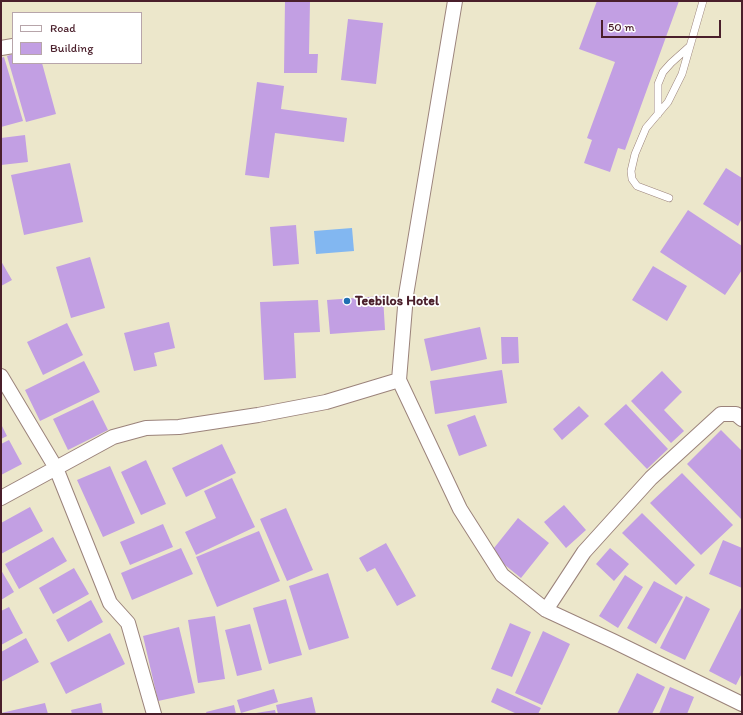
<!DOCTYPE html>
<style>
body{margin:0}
#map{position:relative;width:743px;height:715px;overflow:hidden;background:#ece7cb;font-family:Itim,sans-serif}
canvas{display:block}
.frame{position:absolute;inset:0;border:2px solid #4a1f2b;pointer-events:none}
.legend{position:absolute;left:12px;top:12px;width:130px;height:52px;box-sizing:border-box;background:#fff;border:1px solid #b7a5aa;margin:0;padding:5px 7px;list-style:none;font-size:12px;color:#4a1f2b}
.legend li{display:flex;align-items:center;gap:8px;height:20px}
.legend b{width:20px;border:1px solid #b7a5aa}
.scale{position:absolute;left:601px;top:20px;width:120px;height:18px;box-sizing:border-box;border:2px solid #4a1f2b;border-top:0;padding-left:5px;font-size:12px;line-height:14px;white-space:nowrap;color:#4a1f2b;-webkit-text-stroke:3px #fff;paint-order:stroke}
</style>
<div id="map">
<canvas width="743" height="715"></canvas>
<div class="frame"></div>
<ul class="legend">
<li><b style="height:5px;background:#fff"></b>Road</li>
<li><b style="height:11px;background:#c29fe3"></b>Building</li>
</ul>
<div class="scale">50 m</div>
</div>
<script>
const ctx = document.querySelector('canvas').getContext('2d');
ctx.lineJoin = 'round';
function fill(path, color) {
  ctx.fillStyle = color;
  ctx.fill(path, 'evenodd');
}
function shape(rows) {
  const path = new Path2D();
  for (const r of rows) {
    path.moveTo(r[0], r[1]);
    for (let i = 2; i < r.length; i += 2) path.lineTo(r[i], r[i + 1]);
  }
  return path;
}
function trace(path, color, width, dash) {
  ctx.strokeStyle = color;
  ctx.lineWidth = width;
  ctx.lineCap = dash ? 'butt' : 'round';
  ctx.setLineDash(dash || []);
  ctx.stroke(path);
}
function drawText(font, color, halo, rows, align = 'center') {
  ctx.font = font + ' Itim,sans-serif';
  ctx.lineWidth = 3.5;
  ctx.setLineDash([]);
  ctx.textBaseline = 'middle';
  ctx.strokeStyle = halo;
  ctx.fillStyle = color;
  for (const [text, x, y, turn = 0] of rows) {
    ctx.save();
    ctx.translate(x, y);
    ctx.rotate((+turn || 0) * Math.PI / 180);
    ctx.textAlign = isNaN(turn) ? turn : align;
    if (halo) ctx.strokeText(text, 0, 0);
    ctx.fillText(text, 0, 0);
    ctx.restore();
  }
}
fill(shape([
 [352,228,354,251,316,254,314,231]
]), '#82b7f1');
fill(shape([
 [285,1,310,1,309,54,318,54,317,73,284,73],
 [597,1,679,1,625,150,618,148,610,172,584,163,592,140,587,138,615,62,579,49],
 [348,19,383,23,376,84,341,80],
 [13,54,13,63,42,63,56,114,26,122,7,56],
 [4,57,23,121,1,127,1,58],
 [257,82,284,86,281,109,347,118,344,142,275,133,269,178,245,175],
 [25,135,28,162,1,165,1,138],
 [70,163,83,222,24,235,11,175],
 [726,168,742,178,742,218,738,226,703,204],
 [688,210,742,246,742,270,725,295,660,252],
 [296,225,299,264,273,266,270,227],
 [90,257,105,308,71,318,56,267],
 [1,261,12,280,1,286],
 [653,266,687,286,667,321,632,300],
 [383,296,385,330,330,334,327,300],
 [318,300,320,332,294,333,296,378,264,380,260,302],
 [169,322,175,348,154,353,157,366,134,371,124,333],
 [67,323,83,355,43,375,27,342],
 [480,327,487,359,431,371,424,339],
 [501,337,518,337,519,363,502,364],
 [84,361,100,392,40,421,25,390],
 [502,370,507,403,435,414,430,381],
 [662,371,682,392,664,410,684,431,671,443,631,401],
 [93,400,108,430,68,450,53,419],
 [626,404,668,449,647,469,604,424],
 [579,406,589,416,562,440,553,429],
 [475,415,487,446,459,456,447,425],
 [1,424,7,436,1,439],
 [721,430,742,451,742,520,687,464],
 [9,440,22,464,1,475,1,444],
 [222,444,236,473,186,497,172,468],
 [146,460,166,504,141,515,121,472],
 [110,466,135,523,103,537,77,480],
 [682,473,733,525,701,555,650,503],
 [232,478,255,527,196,555,185,532,216,518,204,491],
 [564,505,586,530,566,548,544,522],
 [30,507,43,531,1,554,1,523],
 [286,508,313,570,287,581,260,519],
 [642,513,695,565,676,585,622,533],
 [518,518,549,543,521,578,490,553],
 [163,524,173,547,130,565,120,542],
 [259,531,280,581,217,607,196,557],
 [53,537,67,561,19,589,5,564],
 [723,540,742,548,742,588,709,574],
 [386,543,416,596,397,606,375,568,367,572,359,558],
 [181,548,193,574,132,600,121,573],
 [610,548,629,564,614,581,596,564],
 [74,568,89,594,53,614,39,588],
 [1,570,14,592,1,600],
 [328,573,349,638,309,650,289,586],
 [625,575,643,587,618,628,599,616],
 [654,581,683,597,656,644,627,628],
 [686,596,710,609,685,660,660,648],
 [286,599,302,655,269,664,253,608],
 [91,600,103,622,68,642,56,620],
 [742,606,742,673,736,685,709,671],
 [9,607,23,633,1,645,1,611],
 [215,616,225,679,198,683,188,620],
 [510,623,531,632,512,677,491,669],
 [250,624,262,670,237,676,225,630],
 [179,627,195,693,158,701,143,636],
 [543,631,570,644,542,705,515,693],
 [110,633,125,664,66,694,50,663],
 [26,638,39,662,1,682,1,652],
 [637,673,665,687,652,714,617,714],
 [670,687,694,697,687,714,659,714],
 [497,688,541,708,538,714,517,714,491,702],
 [274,689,278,702,241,713,237,700],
 [312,697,316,714,278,714,276,705],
 [45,703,48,714,1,714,1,713],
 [101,703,103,714,72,714,71,710],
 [234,705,236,714,207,714,206,712],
 [275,710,276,714,256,714,256,713]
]), '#c29fe3');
const lane = shape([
 [658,114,658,84,663,72,671,63,690,46],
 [669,198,637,186,632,179,631,171,635,154,646,128,668,102,682,74,703,1]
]);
const street = shape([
 [455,1,406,295,399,380,460,509,502,575,546,610,613,641,742,704],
 [1,48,13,46],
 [1,376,56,468,110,603,128,623,154,714],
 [1,498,113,437,146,428,179,427,258,415,326,402,399,380],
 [546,610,584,552,651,478,721,414,736,414,742,419]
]);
trace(lane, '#9b837b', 8);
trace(street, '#9b837b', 16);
trace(lane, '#fff', 7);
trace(street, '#fff', 14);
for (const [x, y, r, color] of [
 [347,301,4,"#1f6fb2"]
]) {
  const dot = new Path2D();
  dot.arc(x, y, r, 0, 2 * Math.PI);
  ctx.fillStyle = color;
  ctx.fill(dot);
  trace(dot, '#fff', 1.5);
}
drawText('bold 14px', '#4a1f2b', '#fff', [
 ["Teebilos Hotel",355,301]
], 'left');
</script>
